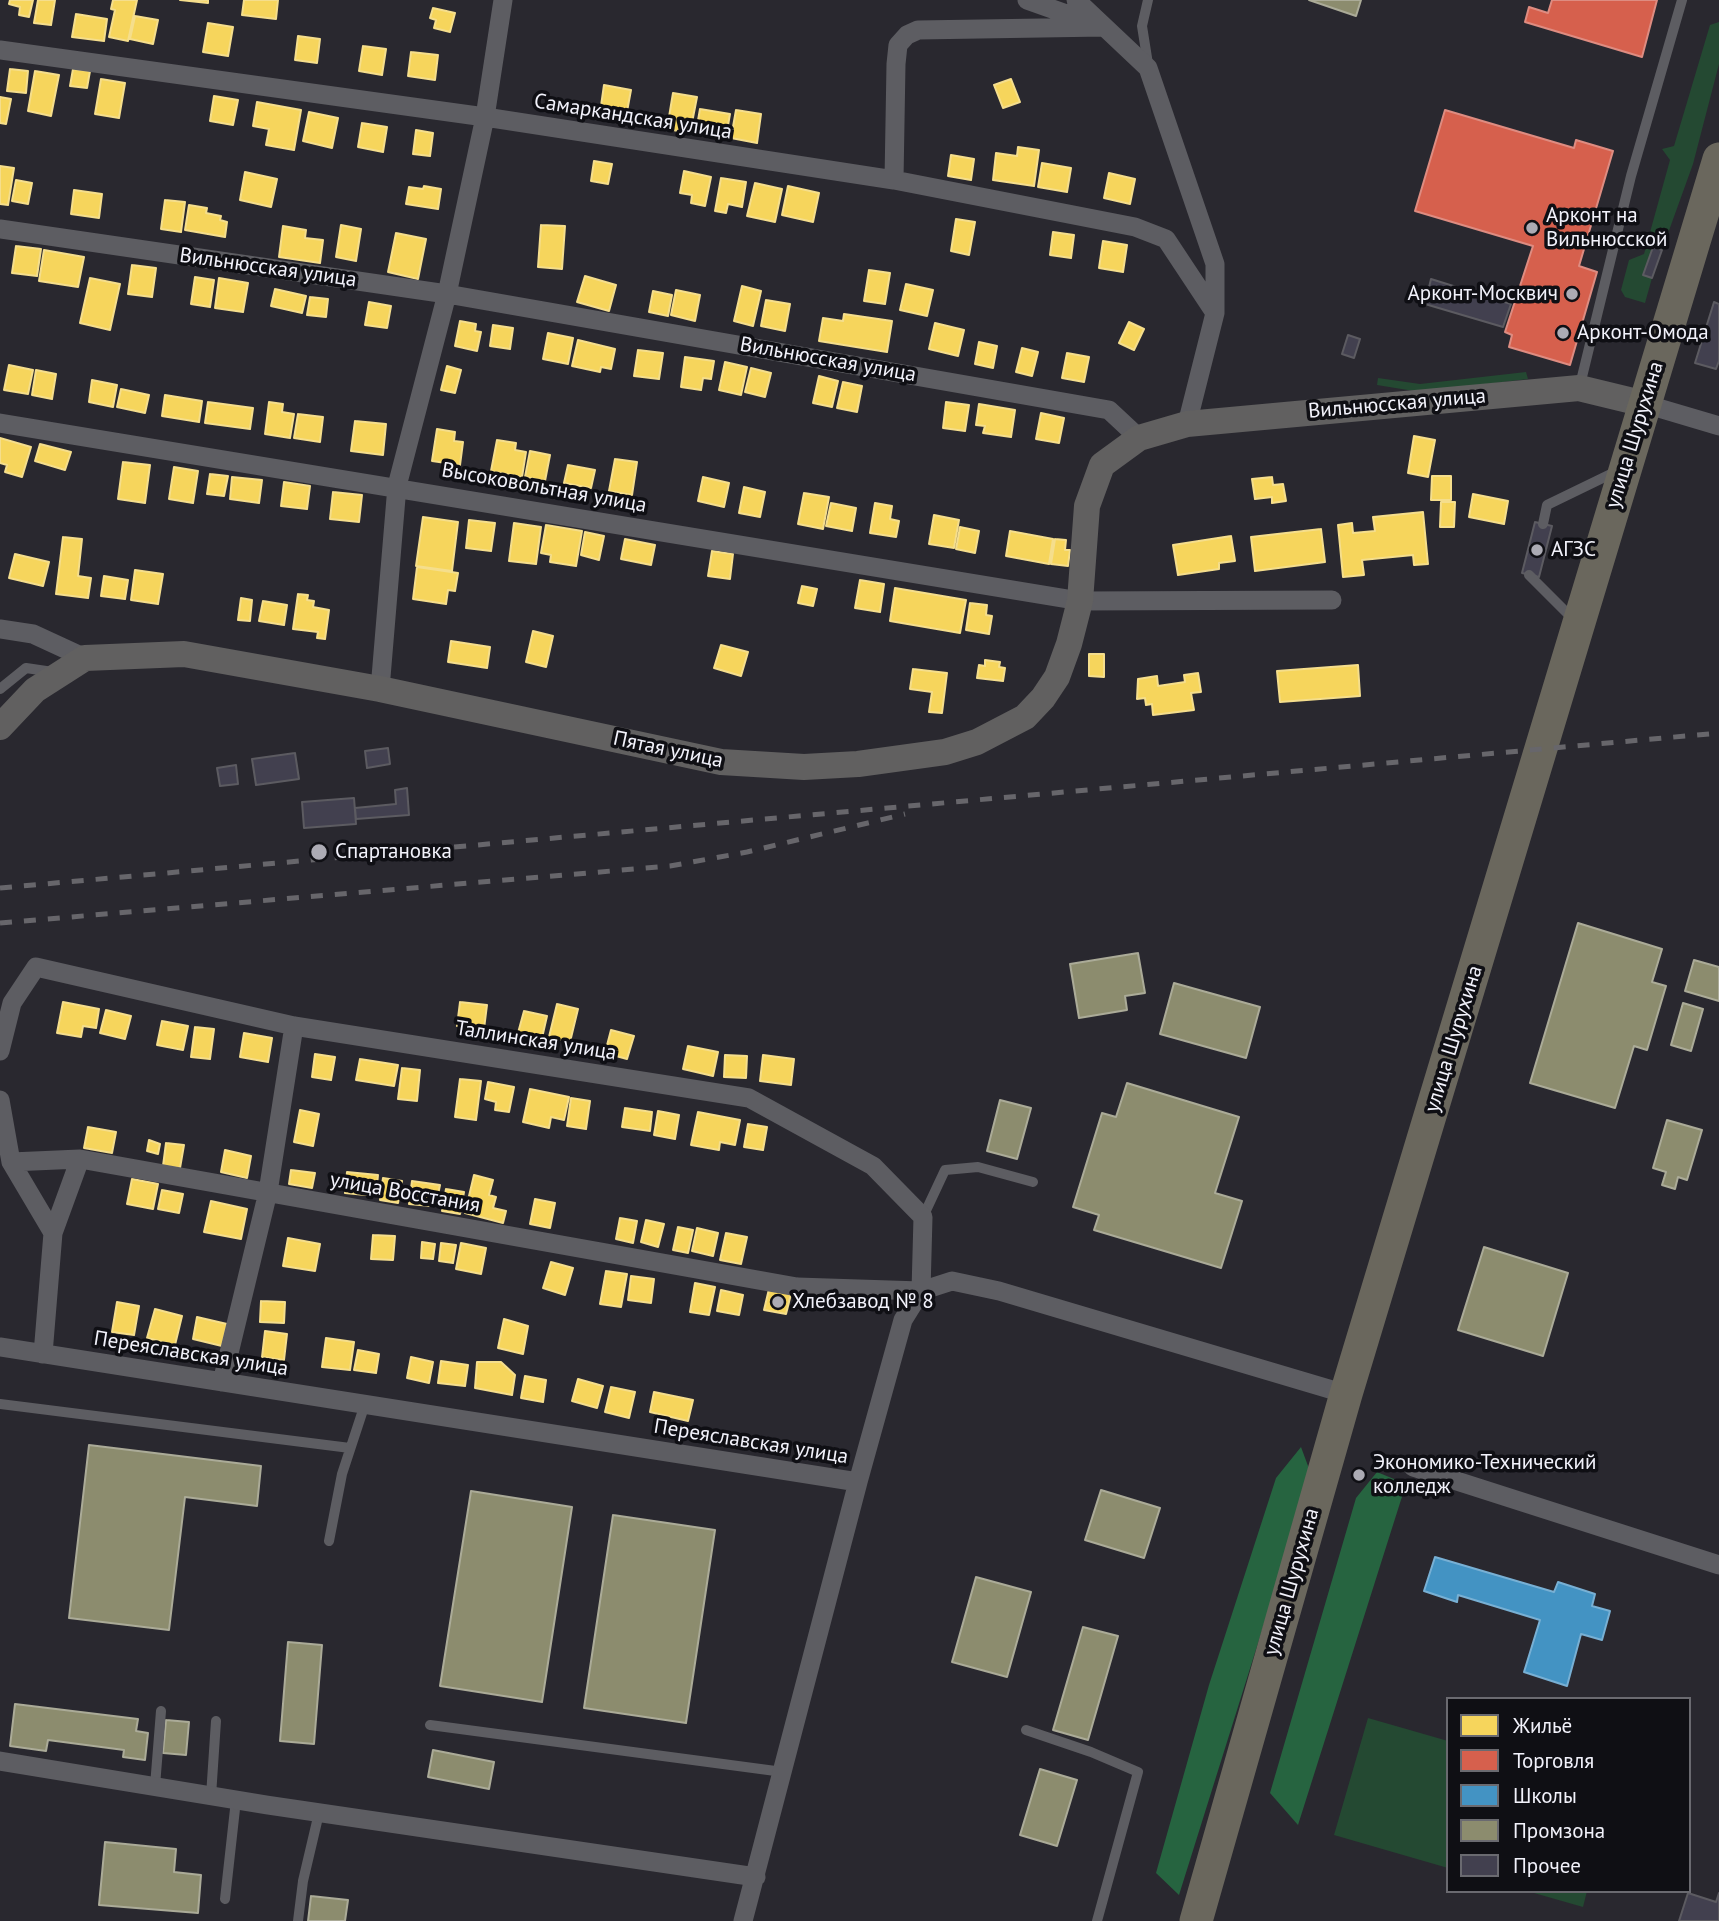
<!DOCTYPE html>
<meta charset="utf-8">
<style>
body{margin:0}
#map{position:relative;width:1719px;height:1921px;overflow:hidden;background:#29282f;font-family:"PT Sans",sans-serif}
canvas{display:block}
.legend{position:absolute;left:1446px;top:1697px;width:245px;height:196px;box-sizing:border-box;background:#0f0f14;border:2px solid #6a6a70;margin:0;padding:9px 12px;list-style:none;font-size:21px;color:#f2f2fb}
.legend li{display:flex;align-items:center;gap:14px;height:35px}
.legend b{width:35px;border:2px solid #6a6a70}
</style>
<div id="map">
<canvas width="1719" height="1921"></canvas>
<ul class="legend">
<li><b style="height:19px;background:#f6d55c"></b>Жильё</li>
<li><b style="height:19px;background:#d6604d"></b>Торговля</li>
<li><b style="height:19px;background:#4393c3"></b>Школы</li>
<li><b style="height:19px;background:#8c8c6e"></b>Промзона</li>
<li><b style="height:19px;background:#42404f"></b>Прочее</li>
</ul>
</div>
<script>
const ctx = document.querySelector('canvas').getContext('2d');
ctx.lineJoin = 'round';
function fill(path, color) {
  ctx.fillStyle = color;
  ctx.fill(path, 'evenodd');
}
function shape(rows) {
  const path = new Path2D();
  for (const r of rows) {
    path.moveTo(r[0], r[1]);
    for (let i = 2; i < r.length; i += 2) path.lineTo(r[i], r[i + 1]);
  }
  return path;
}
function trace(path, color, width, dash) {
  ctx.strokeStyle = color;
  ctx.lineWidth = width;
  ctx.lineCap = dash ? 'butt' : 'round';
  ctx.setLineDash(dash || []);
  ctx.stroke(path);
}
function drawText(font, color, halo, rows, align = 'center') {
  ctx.font = font + ' "PT Sans",sans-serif';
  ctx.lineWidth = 7;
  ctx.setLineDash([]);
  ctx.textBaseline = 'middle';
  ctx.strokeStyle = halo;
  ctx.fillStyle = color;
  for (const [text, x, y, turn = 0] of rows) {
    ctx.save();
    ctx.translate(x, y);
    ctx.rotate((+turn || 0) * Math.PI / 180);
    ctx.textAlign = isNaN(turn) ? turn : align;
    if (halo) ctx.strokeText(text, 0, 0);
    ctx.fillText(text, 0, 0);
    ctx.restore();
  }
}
fill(shape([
 [1719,22,1719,64,1693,164,1662,250,1653,247,1644,275,1652,278,1645,303,1625,297,1621,290,1629,260,1644,254,1670,160,1662,149,1674,146,1710,25],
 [1526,372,1528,379,1420,392,1377,385,1378,378,1420,384],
 [1368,1718,1448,1741,1448,1868,1334,1835],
 [1527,1891,1587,1891,1583,1907]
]), '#244932');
fill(shape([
 [1301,1447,1311,1474,1179,1895,1156,1873,1209,1685,1276,1478],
 [1377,1472,1406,1484,1298,1825,1270,1793,1356,1498]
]), '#266440');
const homes = shape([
 [10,0,33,0,29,17,19,15,20,7,9,4,10,0],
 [38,0,55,0,51,25,34,23,38,0],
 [113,0,137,0,128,41,109,37,115,10,111,9,113,0],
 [180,0,208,0,208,3,180,0],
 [244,0,278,0,276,19,242,15,244,0],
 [433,8,455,13,450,32,434,28,436,20,430,18,433,8],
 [76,14,107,19,104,41,72,37,76,14],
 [135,16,158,20,153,44,130,39,135,16],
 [208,23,233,27,228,56,203,52,208,23],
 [298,36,320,39,317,63,295,60,298,36],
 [363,46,386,49,382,75,359,71,363,46],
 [411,52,438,55,435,80,408,76,411,52],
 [10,69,28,71,26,93,7,91,10,69],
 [73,69,90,71,87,88,70,86,73,69],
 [35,71,59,75,51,116,28,111,35,71],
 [101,79,125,83,119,118,95,114,101,79],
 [1011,79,1020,102,1003,108,994,85,1011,79],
 [604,85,631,90,626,117,600,113,604,85],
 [673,93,697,97,690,133,667,129,673,93],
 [214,96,238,100,233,125,210,121,214,96],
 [0,97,11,99,6,124,0,123,0,97],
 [257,102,301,110,294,150,266,145,269,129,253,126,257,102],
 [700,109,730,114,726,137,696,132,700,109],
 [736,110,761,114,757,143,731,138,736,110],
 [309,112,338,118,332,148,303,141,309,112],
 [362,123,387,127,383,152,358,147,362,123],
 [416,130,433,133,430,156,413,154,416,130],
 [1018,147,1039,150,1034,186,993,180,996,153,1017,156,1018,147],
 [951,155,974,159,971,180,948,176,951,155],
 [594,161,612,164,608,184,591,181,594,161],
 [1042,163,1071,168,1067,192,1038,187,1042,163],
 [0,166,14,168,8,205,0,204,0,166],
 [684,171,711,177,705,206,691,203,692,195,680,193,684,171],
 [245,172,277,179,271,207,240,200,245,172],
 [1109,173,1135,179,1130,204,1104,198,1109,173],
 [721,178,746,182,742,207,728,204,726,213,715,211,721,178],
 [16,180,32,183,28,204,12,201,16,180],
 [755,183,782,189,775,222,747,216,755,183],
 [424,186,441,189,438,209,406,204,409,187,423,189,424,186],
 [788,186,819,193,813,222,782,215,788,186],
 [74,190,102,194,99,218,71,214,74,190],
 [165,200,185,202,181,232,161,229,165,200],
 [189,205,207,208,206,213,221,216,220,220,227,222,225,237,185,230,189,205],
 [956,219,975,222,969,255,951,251,956,219],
 [341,225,361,229,356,261,336,257,341,225],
 [541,225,565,226,562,269,538,267,541,225],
 [283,226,306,230,305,238,323,240,320,263,279,257,283,226],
 [1053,232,1074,235,1071,258,1050,255,1053,232],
 [396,233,426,239,418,279,388,272,396,233],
 [1103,241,1127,245,1123,272,1099,268,1103,241],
 [16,246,41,249,37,276,12,273,16,246],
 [44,250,84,257,78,287,39,281,44,250],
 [132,265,156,268,152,297,128,294,132,265],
 [869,270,890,273,885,304,864,301,869,270],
 [585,276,616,285,609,311,577,302,585,276],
 [195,277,214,280,210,307,191,304,195,277],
 [90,278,120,284,110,330,80,323,90,278],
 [219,278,248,283,243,312,215,308,219,278],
 [906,284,933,290,927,316,900,310,906,284],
 [742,286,761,291,753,326,734,321,742,286],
 [275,289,306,296,302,313,271,306,275,289],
 [676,290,700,295,695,321,671,315,676,290],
 [653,291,672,295,668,316,649,312,653,291],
 [310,297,328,299,326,317,307,315,310,297],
 [766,300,790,304,785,331,761,326,766,300],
 [369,302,391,306,387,328,365,325,369,302],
 [844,314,892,321,887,352,819,341,823,318,843,321,844,314],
 [460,321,476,324,475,331,481,332,477,351,455,346,460,321],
 [1129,322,1144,329,1134,350,1119,343,1129,322],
 [935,323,964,330,958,356,929,349,935,323],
 [493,325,513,328,510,349,490,346,493,325],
 [548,333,573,338,568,364,543,359,548,333],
 [578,340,615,349,611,369,601,367,600,372,572,366,578,340],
 [979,342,997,346,993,368,975,364,979,342],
 [1022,348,1038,352,1032,376,1016,372,1022,348],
 [638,350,663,353,659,379,634,376,638,350],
 [1067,353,1089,357,1084,382,1062,378,1067,353],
 [685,357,714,361,711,379,703,378,701,390,681,387,685,357],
 [725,362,747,367,741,395,719,390,725,362],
 [9,365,33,370,28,394,4,390,9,365],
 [447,366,461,370,455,393,441,390,447,366],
 [751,368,771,373,765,397,745,392,751,368],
 [36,370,56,374,52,399,32,395,36,370],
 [819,376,838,381,832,407,813,403,819,376],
 [92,380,117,385,113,407,89,402,92,380],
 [843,382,862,386,857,412,837,408,843,382],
 [121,389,149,395,145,413,117,407,121,389],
 [165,395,202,401,199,422,162,416,165,395],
 [208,402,253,408,250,429,205,423,208,402],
 [269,402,283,404,282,412,294,414,290,438,265,434,269,402],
 [946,402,969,405,965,431,943,428,946,402],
 [979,404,1015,410,1011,437,983,433,985,426,976,425,979,404],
 [1041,413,1064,418,1059,443,1036,439,1041,413],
 [298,414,323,417,320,442,294,438,298,414],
 [355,421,386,424,383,455,351,451,355,421],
 [437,429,455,432,454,441,463,442,460,465,432,461,437,429],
 [1414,436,1435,440,1428,477,1408,473,1414,436],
 [0,438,31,447,22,477,5,472,7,465,0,463,0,438],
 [497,440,516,443,515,450,526,452,522,477,491,471,497,440],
 [40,444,71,452,65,470,35,461,40,444],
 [530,451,550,455,545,481,525,477,530,451],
 [615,459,637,462,632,495,609,491,615,459],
 [123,462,150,465,145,503,118,499,123,462],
 [568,465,595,470,591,488,564,483,568,465],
 [174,467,198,471,193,503,169,499,174,467],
 [210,474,228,476,224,496,207,494,210,474],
 [1432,476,1451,476,1451,500,1431,500,1432,476],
 [232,477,262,480,259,503,230,499,232,477],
 [703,477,729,483,724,507,698,501,703,477],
 [1272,477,1273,485,1283,484,1286,501,1272,503,1272,497,1255,499,1252,479,1272,477],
 [284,482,310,486,307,509,281,506,284,482],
 [744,487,765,492,760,517,739,513,744,487],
 [333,492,362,495,359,522,330,519,333,492],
 [804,493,829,497,823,529,798,524,804,493],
 [1473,494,1508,501,1504,524,1469,517,1473,494],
 [1441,502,1455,502,1454,527,1440,527,1441,502],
 [831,503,856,508,852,531,826,526,831,503],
 [875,503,892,506,890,519,899,521,896,537,870,533,875,503],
 [1423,512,1428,564,1414,565,1413,555,1362,560,1364,575,1343,577,1338,525,1352,523,1353,533,1375,531,1373,517,1423,512],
 [934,515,959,520,954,548,929,544,934,515],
 [423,517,458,522,452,571,416,566,423,517],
 [469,520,495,523,491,551,466,548,469,520],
 [514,523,541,527,536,564,509,561,514,523],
 [546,525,582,531,576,566,550,562,551,555,541,553,546,525],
 [960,527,979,531,975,553,956,549,960,527],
 [1321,529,1325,562,1255,571,1251,537,1321,529],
 [1010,531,1053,539,1049,564,1006,556,1010,531],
 [585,532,604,536,599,560,581,555,585,532],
 [1231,536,1235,561,1219,563,1219,569,1178,575,1173,545,1231,536],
 [63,537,82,539,78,576,91,578,88,598,56,594,63,537],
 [625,539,655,545,651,565,621,559,625,539],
 [1055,539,1066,540,1065,550,1070,550,1068,566,1051,564,1055,539],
 [712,551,733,554,730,579,708,576,712,551],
 [15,554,49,562,43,586,9,578,15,554],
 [417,567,458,573,455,591,448,590,446,604,413,599,417,567],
 [135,570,163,574,158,604,131,600,135,570],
 [104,576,128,580,125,599,101,596,104,576],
 [860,580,884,584,880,612,855,608,860,580],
 [802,586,817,589,813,606,798,603,802,586],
 [895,588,966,600,960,633,890,621,895,588],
 [298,594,308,595,307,600,314,601,313,607,329,610,325,639,317,638,318,632,293,629,298,594],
 [241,598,252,600,250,621,238,620,241,598],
 [263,601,287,605,284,625,259,621,263,601],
 [970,603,987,605,986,615,992,616,989,634,966,630,970,603],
 [533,631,553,636,546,667,526,662,533,631],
 [451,641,490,647,487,668,448,662,451,641],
 [721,645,748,652,741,676,714,668,721,645],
 [1089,654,1104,654,1104,677,1089,676,1089,654],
 [985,660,1000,662,999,667,1005,668,1003,681,977,678,979,665,985,666,985,660],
 [1358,665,1360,696,1280,702,1277,671,1358,665],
 [913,669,947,673,942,713,929,712,932,692,910,689,913,669],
 [1198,673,1201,692,1191,693,1194,710,1153,715,1152,704,1146,705,1145,698,1137,699,1138,679,1157,676,1158,686,1185,682,1184,675,1198,673],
 [63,1002,99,1009,96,1028,83,1026,81,1037,57,1033,63,1002],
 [460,1002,487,1005,484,1029,457,1026,460,1002],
 [557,1004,578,1009,570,1042,549,1037,557,1004],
 [106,1010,131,1016,125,1039,100,1033,106,1010],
 [524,1011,547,1016,542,1038,518,1033,524,1011],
 [162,1021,188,1026,183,1050,157,1045,162,1021],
 [195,1027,214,1029,210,1059,191,1057,195,1027],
 [611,1030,634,1036,627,1059,605,1053,611,1030],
 [244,1033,272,1038,268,1062,240,1057,244,1033],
 [688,1046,718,1052,713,1076,683,1069,688,1046],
 [315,1054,335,1057,331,1080,312,1077,315,1054],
 [725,1055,747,1056,746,1078,724,1077,725,1055],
 [763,1055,794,1059,791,1085,760,1081,763,1055],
 [360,1059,398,1065,394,1086,356,1080,360,1059],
 [402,1068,420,1070,417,1101,398,1099,402,1068],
 [460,1079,481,1081,476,1120,455,1117,460,1079],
 [488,1082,514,1087,509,1112,495,1110,496,1102,485,1099,488,1082],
 [530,1089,569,1097,564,1120,551,1117,549,1128,523,1122,530,1089],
 [571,1098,590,1101,586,1129,567,1126,571,1098],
 [625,1108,652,1112,650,1131,622,1127,625,1108],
 [300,1110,319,1114,313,1146,294,1142,300,1110],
 [658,1111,679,1115,675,1139,654,1135,658,1111],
 [698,1112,740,1120,735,1145,720,1142,719,1150,691,1145,698,1112],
 [748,1124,767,1127,763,1150,744,1147,748,1124],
 [88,1127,116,1132,112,1153,84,1148,88,1127],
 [149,1140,160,1144,158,1154,147,1151,149,1140],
 [166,1143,184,1145,180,1168,163,1166,166,1143],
 [225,1150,251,1156,247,1178,221,1172,225,1150],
 [291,1170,315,1173,312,1188,289,1184,291,1170],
 [347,1172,378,1175,376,1196,345,1193,347,1172],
 [474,1175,493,1180,489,1195,496,1197,493,1208,506,1211,503,1223,465,1213,474,1175],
 [383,1178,402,1181,398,1203,380,1200,383,1178],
 [132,1179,158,1184,153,1209,127,1204,132,1179],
 [412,1181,440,1185,438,1195,433,1194,431,1206,409,1204,412,1181],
 [446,1189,464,1192,460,1214,442,1211,446,1189],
 [162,1190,183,1194,179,1213,158,1209,162,1190],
 [535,1199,555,1203,550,1228,530,1224,535,1199],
 [211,1201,247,1209,241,1239,204,1232,211,1201],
 [620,1218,637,1221,633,1243,616,1239,620,1218],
 [646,1220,664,1224,658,1247,641,1242,646,1220],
 [678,1227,693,1230,688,1253,673,1250,678,1227],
 [697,1228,718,1233,713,1256,692,1251,697,1228],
 [726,1233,747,1237,741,1264,720,1260,726,1233],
 [373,1235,395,1236,393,1260,371,1259,373,1235],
 [288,1238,320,1244,315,1271,283,1266,288,1238],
 [422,1242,435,1244,433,1259,421,1258,422,1242],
 [441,1243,456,1245,453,1263,439,1261,441,1243],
 [461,1243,486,1248,481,1274,456,1269,461,1243],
 [551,1262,573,1268,565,1295,543,1288,551,1262],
 [606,1271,627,1274,621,1307,600,1304,606,1271],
 [631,1276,654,1279,651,1303,628,1300,631,1276],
 [695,1283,715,1287,709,1315,690,1312,695,1283],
 [769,1289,791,1294,786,1314,764,1310,769,1289],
 [721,1290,743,1295,739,1315,717,1311,721,1290],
 [261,1301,285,1302,284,1323,260,1322,261,1301],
 [117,1302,139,1306,134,1335,112,1332,117,1302],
 [155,1309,182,1316,175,1345,147,1338,155,1309],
 [197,1317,227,1324,222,1346,193,1339,197,1317],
 [504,1319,528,1326,523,1354,498,1348,504,1319],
 [265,1331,287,1334,284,1360,262,1357,265,1331],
 [326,1338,354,1342,350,1370,322,1367,326,1338],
 [358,1350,379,1354,376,1373,354,1370,358,1350],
 [411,1357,433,1362,429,1383,407,1378,411,1357],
 [441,1361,468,1365,465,1386,438,1383,441,1361],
 [477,1362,501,1362,515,1375,512,1395,475,1388,477,1362],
 [525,1376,546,1380,543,1402,521,1398,525,1376],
 [578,1379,603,1386,597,1408,572,1401,578,1379],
 [611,1387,635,1392,629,1418,605,1412,611,1387],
 [654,1392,693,1400,688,1421,650,1412,654,1392]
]);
fill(homes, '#f6d55c');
trace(homes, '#f5de8c', 2);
const shops = shape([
 [1552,0,1657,0,1642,57,1525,22,1529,7,1548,13,1552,0],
 [1445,110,1574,148,1576,140,1613,151,1579,266,1597,272,1570,365,1509,347,1512,335,1505,332,1533,246,1415,211,1445,110]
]);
fill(shops, '#d6604d');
trace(shops, '#de8c81', 2);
const schools = shape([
 [1435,1557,1554,1592,1558,1582,1595,1594,1592,1606,1610,1611,1602,1640,1581,1634,1567,1686,1524,1672,1540,1620,1458,1595,1457,1602,1424,1591,1435,1557]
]);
fill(schools, '#4393c3');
trace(schools, '#78b0d4', 2);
const industry = shape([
 [1309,0,1361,0,1356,16,1309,0],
 [1578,923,1662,949,1652,982,1666,986,1647,1050,1634,1046,1615,1108,1530,1083,1578,923],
 [1138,953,1145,993,1125,996,1127,1010,1079,1018,1070,964,1138,953],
 [1694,960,1719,967,1719,1001,1685,991,1694,960],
 [1174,983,1260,1007,1246,1058,1160,1034,1174,983],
 [1683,1003,1703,1009,1691,1051,1671,1045,1683,1003],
 [1127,1083,1239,1117,1215,1193,1242,1201,1221,1268,1094,1230,1099,1215,1073,1207,1102,1113,1116,1117,1127,1083],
 [1000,1100,1031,1108,1017,1159,987,1151,1000,1100],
 [1667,1120,1702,1130,1687,1180,1678,1177,1675,1189,1662,1185,1666,1172,1653,1168,1667,1120],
 [1484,1247,1568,1273,1543,1356,1458,1330,1484,1247],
 [89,1445,261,1466,257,1506,185,1497,169,1630,69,1618,89,1445],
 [1101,1490,1160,1508,1144,1558,1085,1540,1101,1490],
 [471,1491,572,1507,542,1702,440,1686,471,1491],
 [613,1515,715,1530,686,1723,584,1708,613,1515],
 [976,1577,1031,1592,1007,1677,952,1662,976,1577],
 [1083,1627,1118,1636,1088,1740,1053,1730,1083,1627],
 [288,1642,322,1645,314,1744,280,1741,288,1642],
 [15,1704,138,1719,136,1731,148,1733,145,1760,123,1757,124,1750,48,1740,46,1751,10,1746,15,1704],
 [166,1720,189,1722,186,1755,163,1753,166,1720],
 [433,1750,494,1762,489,1789,428,1777,433,1750],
 [1040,1769,1077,1780,1057,1846,1020,1835,1040,1769],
 [105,1842,176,1849,174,1872,201,1875,198,1913,99,1905,105,1842],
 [311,1896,348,1900,345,1921,308,1921,311,1896]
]);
fill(industry, '#8c8c6e');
trace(industry, '#abab98', 2);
const building = shape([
 [1653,247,1662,250,1652,278,1643,275,1653,247],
 [1431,279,1511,304,1503,327,1425,304,1431,279],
 [1714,302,1719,304,1719,361,1716,369,1695,363,1714,302],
 [1348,335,1360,339,1354,358,1342,354,1348,335],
 [1535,522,1552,526,1539,577,1522,573,1535,522],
 [388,748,390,764,367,768,365,751,388,748],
 [295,753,299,779,256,785,252,759,295,753],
 [236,765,238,784,220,786,217,768,236,765],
 [407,788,409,815,356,819,355,808,396,804,395,790,407,788],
 [354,798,356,824,304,828,302,802,354,798],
 [1688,1893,1716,1902,1719,1893,1719,1921,1679,1921,1688,1893]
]);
fill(building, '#42404f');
trace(building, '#5c5b61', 2);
trace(shape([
 [1148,64,1142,26,1148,0],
 [1580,385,1631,176,1682,0],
 [1543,524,1547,505,1615,472],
 [1529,575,1573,619],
 [0,689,26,668,53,672],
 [923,1217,945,1170,978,1167,1033,1182],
 [0,1404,350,1448],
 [329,1541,342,1474,365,1404],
 [430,1725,783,1772],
 [1026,1730,1091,1752,1138,1772,1097,1921],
 [155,1786,161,1711],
 [211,1796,216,1721],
 [225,1899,236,1800],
 [298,1921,303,1881,319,1813]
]), '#5d5d62', 10);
trace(shape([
 [1027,0,1089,22],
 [1076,0,1148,68,1215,264,1215,313,1187,424],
 [0,50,485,117,894,180,1135,227,1166,239,1215,313],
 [894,180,896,64,898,45,907,35,918,30,1104,27],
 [0,229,447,294,1109,410,1139,438],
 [1645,404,1719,426],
 [0,423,1080,601,1332,600],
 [0,629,33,634,85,658],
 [380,689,397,486,447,294,485,117,503,0],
 [0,1051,12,1003,36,967,294,1026,749,1098,873,1166,923,1217,921,1291,797,1287,80,1159,53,1233,43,1354],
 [0,1100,11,1162,53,1233],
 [11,1162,80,1159],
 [0,1347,858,1482,903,1320,921,1291,952,1281,999,1291,1346,1394],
 [222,1382,268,1192,294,1026],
 [1413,1467,1719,1565],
 [0,1761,267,1805,756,1877],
 [743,1921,858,1482]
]), '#5d5d62', 19);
trace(shape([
 [0,727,35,690,85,658,184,654,380,689,721,762,804,767,858,764,945,752,977,742,1025,717,1043,698,1057,677,1069,644,1080,601,1087,506,1102,465,1139,438,1187,424,1579,388,1645,404]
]), '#616060', 26);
trace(shape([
 [1196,1921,1346,1394,1719,159]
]), '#6a675d', 33);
trace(shape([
 [0,888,1719,733],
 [0,923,670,866,747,852,905,814]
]), '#67666b', 5, [12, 12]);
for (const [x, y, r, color] of [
 [1532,228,7,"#acabb4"],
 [1572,294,7,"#acabb4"],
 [1563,333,7,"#acabb4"],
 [1537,550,7,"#acabb4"],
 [319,852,9,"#acabb4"],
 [778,1302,7,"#acabb4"],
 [1359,1475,7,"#acabb4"]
]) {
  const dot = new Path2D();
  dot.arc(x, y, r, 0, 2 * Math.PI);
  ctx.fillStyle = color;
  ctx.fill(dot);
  trace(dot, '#0f0f14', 2.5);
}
drawText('21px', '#f2f2fb', '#0f0f14', [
 ["Самаркандская улица",633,117,9],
 ["Вильнюсская улица",268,268,8],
 ["Вильнюсская улица",828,360,10],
 ["Вильнюсская улица",1397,404,-5],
 ["улица Шурухина",1635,435,-73],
 ["Высоковольтная улица",544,488,10],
 ["Пятая улица",668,750,12],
 ["улица Шурухина",1454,1039,-73],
 ["Таллинская улица",536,1041,9],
 ["улица Восстания",405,1193,10],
 ["Переяславская улица",191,1354,9],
 ["Переяславская улица",751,1442,9],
 ["улица Шурухина",1292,1582,-74]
]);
drawText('21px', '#f2f2fb', '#0f0f14', [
 ["Арконт на",1546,216],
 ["Вильнюсской",1546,240],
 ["Арконт-Москвич",1558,294,"right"],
 ["Арконт-Омода",1577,333],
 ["АГЗС",1551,550],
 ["Спартановка",335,852],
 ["Хлебзавод № 8",792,1302],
 ["Экономико-Технический",1373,1463],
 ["колледж",1373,1487]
], 'left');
</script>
